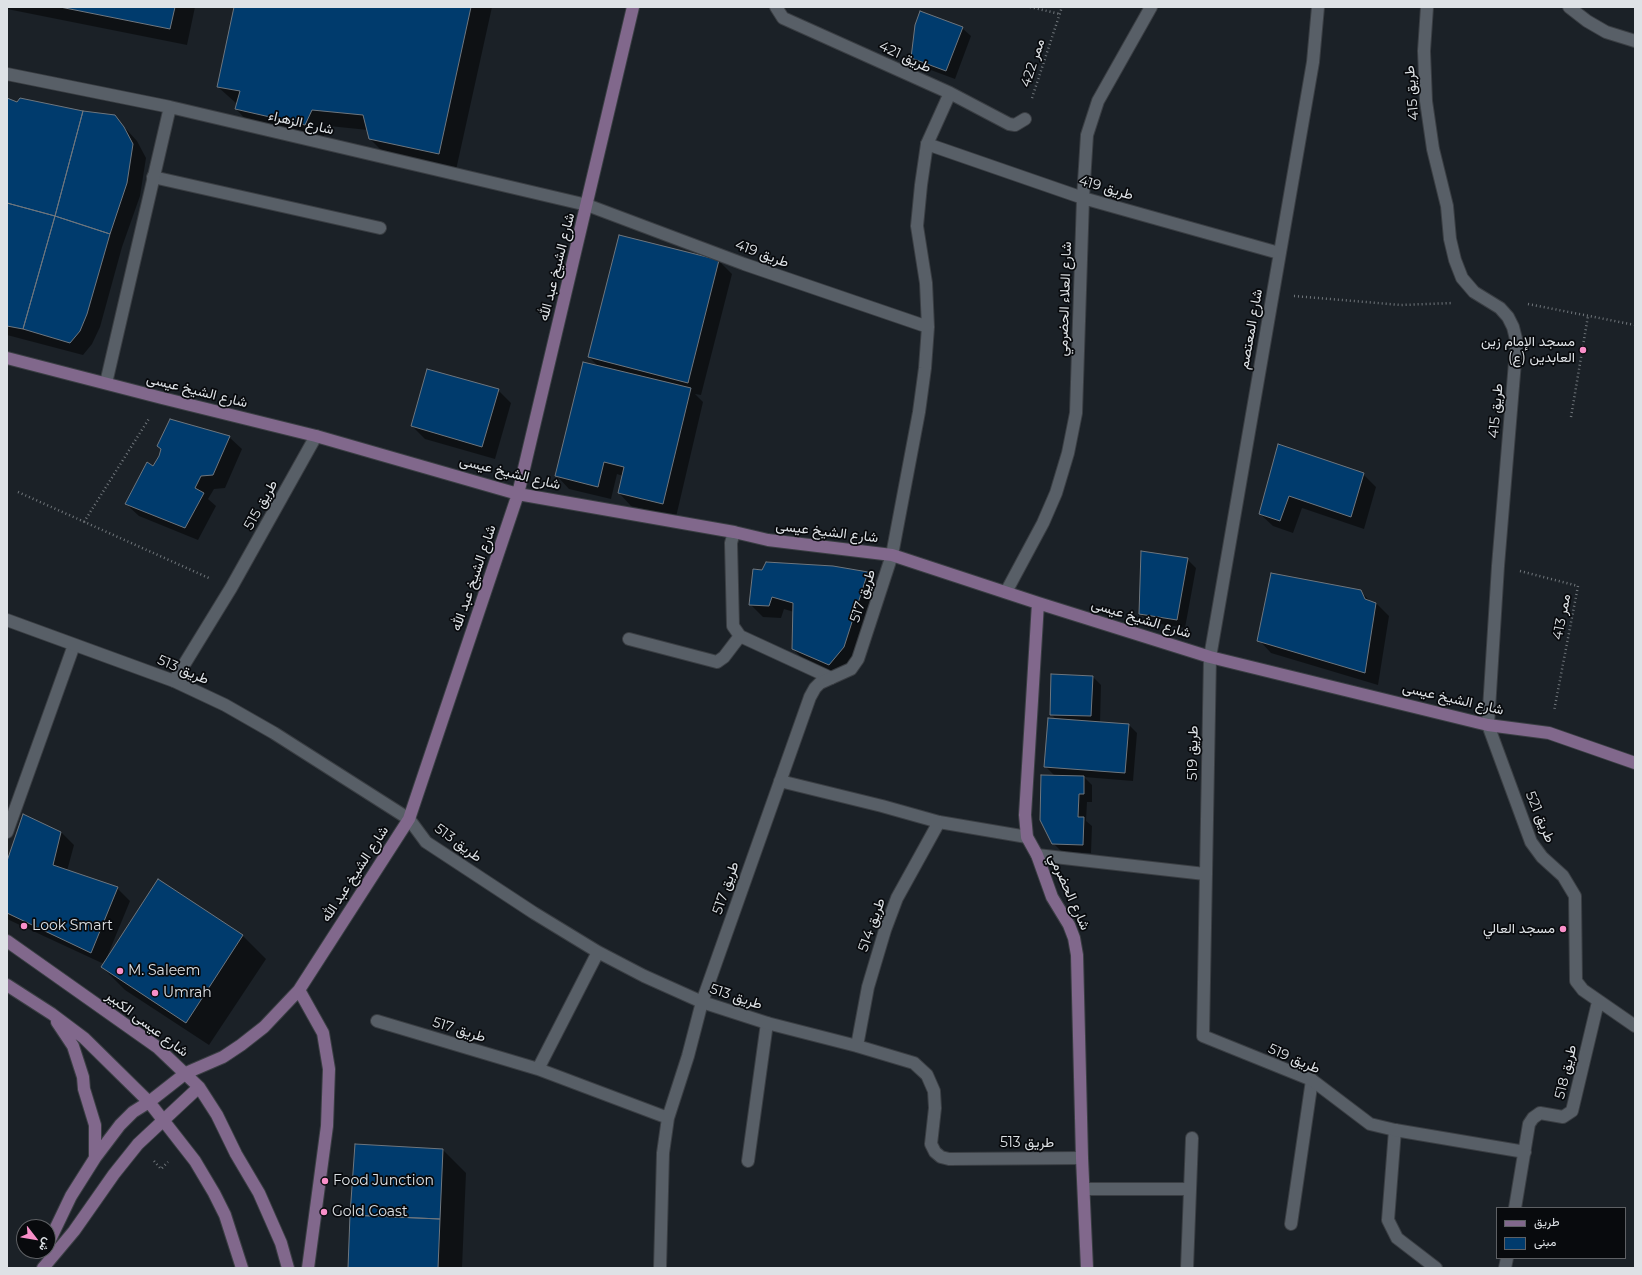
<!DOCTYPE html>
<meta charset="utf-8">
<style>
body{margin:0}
#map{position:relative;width:1642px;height:1275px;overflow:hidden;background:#1b2127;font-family:Montserrat,Vazirmatn,sans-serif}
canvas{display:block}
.frame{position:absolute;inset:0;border:8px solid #dee2e6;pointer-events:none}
.legend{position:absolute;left:1496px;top:1207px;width:130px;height:52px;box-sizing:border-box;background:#080a0d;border:1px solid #5e6064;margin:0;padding:5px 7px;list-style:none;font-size:12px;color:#dee2e6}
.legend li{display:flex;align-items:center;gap:8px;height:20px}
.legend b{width:20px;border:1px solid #5e6064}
.north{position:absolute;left:16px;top:1219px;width:40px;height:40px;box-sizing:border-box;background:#080a0d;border:1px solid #5e6064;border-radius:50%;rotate:121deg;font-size:11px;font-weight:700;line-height:16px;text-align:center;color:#dee2e6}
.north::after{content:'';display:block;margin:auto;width:14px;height:18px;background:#f98fc9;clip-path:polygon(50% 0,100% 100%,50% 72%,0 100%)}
</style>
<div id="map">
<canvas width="1642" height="1275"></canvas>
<div class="frame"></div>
<ul class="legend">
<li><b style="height:5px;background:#81688c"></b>طريق</li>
<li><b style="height:11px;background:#003b6d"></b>مبنى</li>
</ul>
<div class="north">ش</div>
</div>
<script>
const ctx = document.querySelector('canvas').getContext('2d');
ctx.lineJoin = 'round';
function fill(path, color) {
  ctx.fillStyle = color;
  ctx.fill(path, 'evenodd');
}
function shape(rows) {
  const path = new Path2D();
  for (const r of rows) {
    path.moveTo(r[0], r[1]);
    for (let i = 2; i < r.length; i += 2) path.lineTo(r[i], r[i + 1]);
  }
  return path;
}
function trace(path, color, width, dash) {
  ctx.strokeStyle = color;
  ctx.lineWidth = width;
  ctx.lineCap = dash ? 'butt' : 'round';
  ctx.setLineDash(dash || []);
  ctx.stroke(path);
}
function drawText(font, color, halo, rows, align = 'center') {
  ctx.font = font + ' Montserrat,Vazirmatn,sans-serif';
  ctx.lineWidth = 3.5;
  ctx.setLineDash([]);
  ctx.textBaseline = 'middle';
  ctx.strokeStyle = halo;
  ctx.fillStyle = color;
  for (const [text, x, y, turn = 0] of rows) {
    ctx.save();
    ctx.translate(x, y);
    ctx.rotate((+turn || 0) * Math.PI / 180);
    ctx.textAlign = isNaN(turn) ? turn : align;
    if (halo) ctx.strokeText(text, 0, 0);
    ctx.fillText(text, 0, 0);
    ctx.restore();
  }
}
fill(shape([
 [7,7,195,7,187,45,7,9],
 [235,7,492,7,456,170,387,156,370,139,368,130,329,126,321,141,252,126,236,109,237,104,218,87],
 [962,28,971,36,955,79,920,66,912,58],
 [7,99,17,103,114,116,137,141,146,158,140,196,122,247,100,327,92,344,83,355,7,335],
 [620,236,719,261,732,274,701,395,695,394,703,402,676,517,631,506,619,493,623,476,617,474,611,499,569,489,557,476,599,367,589,357],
 [498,390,511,403,495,459,425,439,412,426],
 [229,437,242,449,225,488,214,489,208,499,216,506,198,540,139,516,126,504,153,467],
 [1278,445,1363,474,1376,487,1364,529,1302,508,1293,533,1273,526,1260,514],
 [1187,559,1196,568,1185,628,1149,622,1140,613],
 [754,570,867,573,880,586,857,660,842,677,806,662,793,649,794,612,784,609,781,618,763,617,750,604],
 [1360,591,1371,602,1376,603,1389,616,1378,685,1271,653,1259,640],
 [1093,677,1101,685,1100,723,1129,725,1137,733,1133,781,1084,777,1092,785,1092,802,1087,802,1086,821,1092,826,1091,853,1062,852,1053,843,1055,776,1045,766,1057,720,1051,714],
 [61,832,74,845,67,871,117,888,130,901,107,957,242,935,266,959,209,1045,125,990,102,967,104,964,7,919,7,865],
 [443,1150,466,1173,462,1268,349,1268]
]), '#0007');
const building = shape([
 [60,7,175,7,170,29,60,7],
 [234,7,471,7,439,154,369,139,363,115,312,110,305,125,235,109,240,91,217,87,234,7],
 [920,11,963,27,946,71,911,58,915,25,920,11],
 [7,98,17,102,20,98,83,111,55,216,7,203,7,98],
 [83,111,115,115,124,127,133,144,127,183,110,234,55,216,83,111],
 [7,203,55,216,23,329,7,326,7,203],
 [55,216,110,234,87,314,80,331,70,343,23,329,55,216],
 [619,235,719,260,688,383,588,357,619,235],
 [583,362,691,388,663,504,618,493,624,467,604,462,598,487,555,476,583,362],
 [427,369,499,389,482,447,411,426,427,369],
 [170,419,230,436,213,475,201,476,195,488,204,493,185,528,125,504,147,462,153,466,159,456,161,449,157,446,170,419],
 [1278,444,1364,473,1351,517,1289,496,1280,521,1259,514,1278,444],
 [1141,551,1188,558,1177,620,1139,614,1141,551],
 [766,562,833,566,868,572,844,647,829,665,792,649,793,603,772,597,769,606,749,605,753,569,762,570,766,562],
 [1271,573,1361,590,1365,599,1376,603,1365,673,1257,641,1271,573],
 [1051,674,1093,676,1091,716,1050,715,1051,674],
 [1048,718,1129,724,1125,773,1044,767,1048,718],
 [1041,775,1084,776,1084,794,1079,794,1078,817,1084,817,1083,845,1052,844,1040,820,1041,775],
 [23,814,61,832,53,865,118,887,91,953,7,913,7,861,23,814],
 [158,879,243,935,186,1023,101,967,158,879],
 [355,1144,443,1149,440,1219,350,1215,355,1144],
 [350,1215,440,1219,438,1268,348,1268,350,1215]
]);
fill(building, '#003b6d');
trace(building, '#6e767e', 1);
const lane = shape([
 [776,7,783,18,950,93,1009,124,1015,125,1025,119],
 [927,144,950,93],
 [153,177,380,228],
 [734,532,731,543,733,626,740,636,831,678],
 [629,639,717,662,724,657,740,636],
 [174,681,231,588,316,436],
 [7,832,74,645],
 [1395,1130,1388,1220,1397,1238,1436,1268],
 [748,1161,767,1023],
 [1291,1224,1312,1080]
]);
const street = shape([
 [1318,7,1313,62,1210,657,1203,1036,1312,1080,1370,1124,1395,1130,1525,1152],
 [1427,7,1424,51,1426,101,1433,149,1447,206,1450,239,1455,260,1462,278,1474,292,1500,308,1508,317,1513,327,1516,339,1516,350,1498,566,1488,725,1531,842,1542,857,1563,876,1575,896,1576,981,1583,990,1635,1026],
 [1569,7,1587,21,1606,32,1635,41],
 [7,74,170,107,587,205,744,264,928,327],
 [106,383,170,107],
 [1006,592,1043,523,1056,493,1068,453,1076,413,1083,198,1087,135,1098,101,1151,7],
 [7,620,174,681,225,705,274,733,409,819,426,842,534,913,598,952,644,976,702,1002,767,1023,857,1046,914,1063,927,1075,934,1091,935,1108,931,1144,935,1152,941,1157,949,1159,1082,1158],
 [780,781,882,806,939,822,1027,837],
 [1037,855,1205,874],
 [377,1021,538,1069,668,1118],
 [857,1046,868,987,885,930,897,898,939,822],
 [538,1069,598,952],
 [1084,1189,1189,1189],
 [1515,1208,1529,1124,1533,1118,1540,1113,1563,1117,1572,1111,1598,1002],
 [660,1268,663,1153,668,1118,688,1056,702,1002,810,697,815,688,820,683,851,669,858,659,892,555,919,412,925,368,928,327,926,283,917,226,921,185,927,144,1083,198,1279,253],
 [1187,1268,1192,1138],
 [1505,1268,1507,1258]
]);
const secondary = shape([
 [7,358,162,398,316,436,518,494,734,532,768,540,892,555,1038,603,1210,657,1488,725,1549,733,1635,763],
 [1038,603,1025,815,1027,837,1037,855,1052,897,1069,925,1074,938,1077,955,1082,1158,1087,1268],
 [7,941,157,1047,199,1087,217,1115,236,1154,259,1193,281,1243,288,1268],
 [7,985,52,1014,84,1038,149,1102,195,1161,214,1193,225,1215,242,1268],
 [299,990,323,1033,329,1069,327,1126,308,1268],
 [57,1022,73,1046,83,1077,84,1089,95,1125,95,1158],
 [48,1244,71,1196,95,1158,120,1125,133,1112,149,1102,186,1073,223,1057,241,1045,264,1027,299,990,409,819,518,494,633,7],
 [43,1268,74,1231,114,1174,138,1144,199,1087]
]);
trace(lane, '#3a3e43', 14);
trace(street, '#3a3e43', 14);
trace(secondary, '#3a3e43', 14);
trace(shape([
 [1030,7,1060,14],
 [1032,98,1062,7],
 [1294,296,1401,305,1453,303],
 [1528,304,1635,325],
 [1571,417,1588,316],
 [18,492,211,579],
 [84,522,150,417],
 [1520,571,1578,586,1554,711],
 [154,1161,161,1169,168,1162]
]), '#71777c', 2.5, [1, 3]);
trace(lane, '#585f67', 12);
trace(street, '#585f67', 12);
trace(secondary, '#81688c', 12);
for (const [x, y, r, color] of [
 [1583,350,4,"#f98fc9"],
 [24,926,4,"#f98fc9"],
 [1563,929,4,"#f98fc9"],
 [120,971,4,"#f98fc9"],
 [155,993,4,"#f98fc9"],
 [325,1181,4,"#f98fc9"],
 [324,1212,4,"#f98fc9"]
]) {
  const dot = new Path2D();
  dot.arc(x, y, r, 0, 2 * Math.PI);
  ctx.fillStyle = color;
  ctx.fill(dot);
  trace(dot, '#080a0d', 1.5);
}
drawText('14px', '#dee2e6', '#080a0d', [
 ["طريق 421",905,57,25],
 ["ممر 422",1033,63,-72],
 ["طريق 415",1412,93,-95],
 ["شارع الزهراء",301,123,13],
 ["طريق 419",1106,188,16],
 ["طريق 419",762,254,20],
 ["شارع الشيخ عبد الله",557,267,-76],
 ["شارع العلاء الحضرمي",1065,299,-88],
 ["شارع المعتصم",1251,329,-80],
 ["شارع الشيخ عيسى",197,391,14],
 ["طريق 415",1496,411,-85],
 ["شارع الشيخ عيسى",510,473,14],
 ["طريق 515",261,505,-61],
 ["شارع الشيخ عيسى",827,532,7],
 ["شارع الشيخ عبد الله",474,578,-71],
 ["طريق 517",863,596,-72],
 ["ممر 413",1562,617,-79],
 ["شارع الشيخ عيسى",1141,619,17],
 ["طريق 513",183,670,23],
 ["شارع الشيخ عيسى",1453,699,13],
 ["طريق 519",1193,753,-89],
 ["طريق 521",1540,817,67],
 ["طريق 513",458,843,36],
 ["شارع الشيخ عبد الله",355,874,-57],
 ["طريق 517",726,888,-71],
 ["شارع الحضرمي",1069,892,66],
 ["طريق 514",872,925,-71],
 ["طريق 513",736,997,18],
 ["شارع عيسى الكبير",147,1024,37],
 ["طريق 517",459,1030,17],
 ["طريق 519",1294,1059,23],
 ["طريق 518",1566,1072,-77],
 ["طريق 513",1027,1143]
]);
drawText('14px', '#dee2e6', '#080a0d', [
 ["مسجد الإمام زين",1575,342,"right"],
 ["العابدين (ع)",1575,358,"right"],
 ["Look Smart",32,926],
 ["مسجد العالي",1555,929,"right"],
 ["M. Saleem",128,971],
 ["Umrah",163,993],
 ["Food Junction",333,1181],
 ["Gold Coast",332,1212]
], 'left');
</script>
